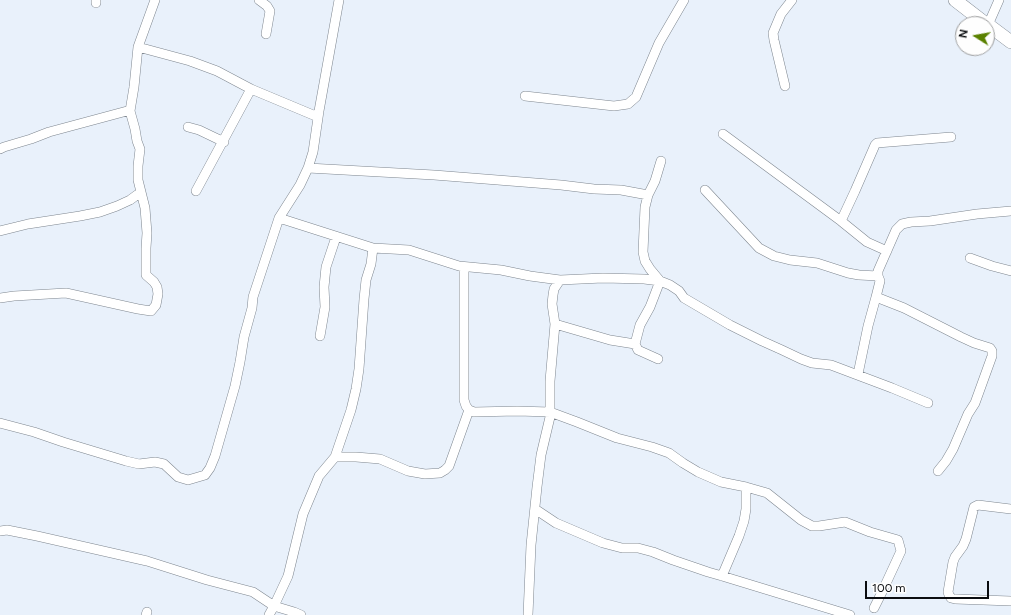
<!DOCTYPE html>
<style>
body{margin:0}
#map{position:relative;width:1011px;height:615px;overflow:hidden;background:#e9f1fb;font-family:Figtree,sans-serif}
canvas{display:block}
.north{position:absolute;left:955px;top:16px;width:40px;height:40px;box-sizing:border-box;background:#fefefe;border:1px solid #9d9e9f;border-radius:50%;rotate:281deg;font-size:11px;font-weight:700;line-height:16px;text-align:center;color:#0b0d10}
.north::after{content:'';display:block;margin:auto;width:14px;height:18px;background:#5a8100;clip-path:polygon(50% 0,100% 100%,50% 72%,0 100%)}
.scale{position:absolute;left:865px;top:581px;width:124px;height:18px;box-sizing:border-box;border:2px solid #0b0d10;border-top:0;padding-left:5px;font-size:12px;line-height:14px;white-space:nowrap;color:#0b0d10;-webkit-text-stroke:3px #fefefe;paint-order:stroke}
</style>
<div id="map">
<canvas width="1011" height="615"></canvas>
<div class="north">N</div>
<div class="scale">100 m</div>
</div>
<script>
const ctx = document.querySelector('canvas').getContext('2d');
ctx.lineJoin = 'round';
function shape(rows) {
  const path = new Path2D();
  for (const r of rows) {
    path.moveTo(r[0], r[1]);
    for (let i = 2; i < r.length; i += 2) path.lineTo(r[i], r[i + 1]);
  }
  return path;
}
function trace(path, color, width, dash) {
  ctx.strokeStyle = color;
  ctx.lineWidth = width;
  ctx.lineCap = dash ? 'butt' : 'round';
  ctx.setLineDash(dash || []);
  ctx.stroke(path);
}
const street = shape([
 [96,0,96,3],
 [259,0,267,6,270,11,266,34],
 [988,25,999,0],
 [138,47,190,61,217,71,251,89,318,117],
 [785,86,774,40,773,33,781,14,792,0],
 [525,96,614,106,628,104,636,97,659,43,684,0],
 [188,127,199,130,224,142],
 [723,134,841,221,867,242,887,251],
 [0,149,4,147,31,139,49,132,127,111,130,111],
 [308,168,434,175,561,185,594,189,621,190,648,195,645,207,643,252,645,261,650,269,660,281,650,307,640,325,635,344,638,350,658,359],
 [705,190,759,248,774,256,790,260,817,263,848,273,859,275,878,276],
 [196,191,251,89],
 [648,195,655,181,661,161],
 [279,218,373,248,409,250,459,266,501,270,530,276,560,280,603,278,644,279,660,281,670,285,679,291,684,298,730,325,762,341,782,350,801,359,812,363,831,365,892,388,928,403],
 [841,221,855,191,875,145,877,143,951,137],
 [0,231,28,224,80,216,100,212,117,206,130,200,141,192],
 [970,258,992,266,1011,271],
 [464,267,464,400,466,406,469,410,474,412,517,411,550,412,577,422,617,438,652,447,669,453,683,463,698,472,721,482,746,487,767,493,801,520,812,526,819,526,845,522,870,532,898,540,901,551,882,592,874,608],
 [0,298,14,296,66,293,138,309,151,311,156,305,158,294,157,287,154,282,146,275,146,248,147,233,145,208,138,180,138,166,140,149,137,141,135,129,130,111,134,87,138,47,155,0],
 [555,324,610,340,635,344],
 [320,336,325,307,324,287,326,267,336,237],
 [858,374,868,326,876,297],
 [0,423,34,432,63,442,126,461,139,464,155,462,164,464,178,477,188,480,205,475,210,468,215,456,235,386,240,362,244,337,252,308,253,297,279,218,300,185,308,168,313,152,319,111,339,0],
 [335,457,356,457,380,459,408,471,425,474,440,473,445,470,449,466,469,410],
 [938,471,946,461,953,449,968,414,975,403,992,356,992,351,990,348,974,343,961,337,904,308,876,297,880,281,878,276,878,271,896,230,902,224,911,222,930,221,977,214,1011,211],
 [535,509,556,523,603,543,622,548,638,548,653,552,673,560,708,572,722,576,850,615],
 [1011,509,978,505,974,507,966,539,963,546,955,557,953,562,948,592,949,595,951,598,955,599,1011,601],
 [0,531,7,530,37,536,147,561,207,580,253,592,274,606,294,612,301,615],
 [722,576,739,536,744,521,746,509,746,487],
 [146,615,147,612],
 [269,615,274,606,288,576,303,514,319,476,335,457,351,410,356,389,359,369,364,299,366,280,371,264,373,248],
 [528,615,531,545,537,487,541,455,550,417,550,381,555,324,552,304,553,295,554,289,560,280]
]);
const secondary = shape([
 [955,0,986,24],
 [987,24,1011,42]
]);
trace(street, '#7e868f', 10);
trace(secondary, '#7e868f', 14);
trace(street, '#fff', 9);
trace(secondary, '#fff', 13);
</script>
